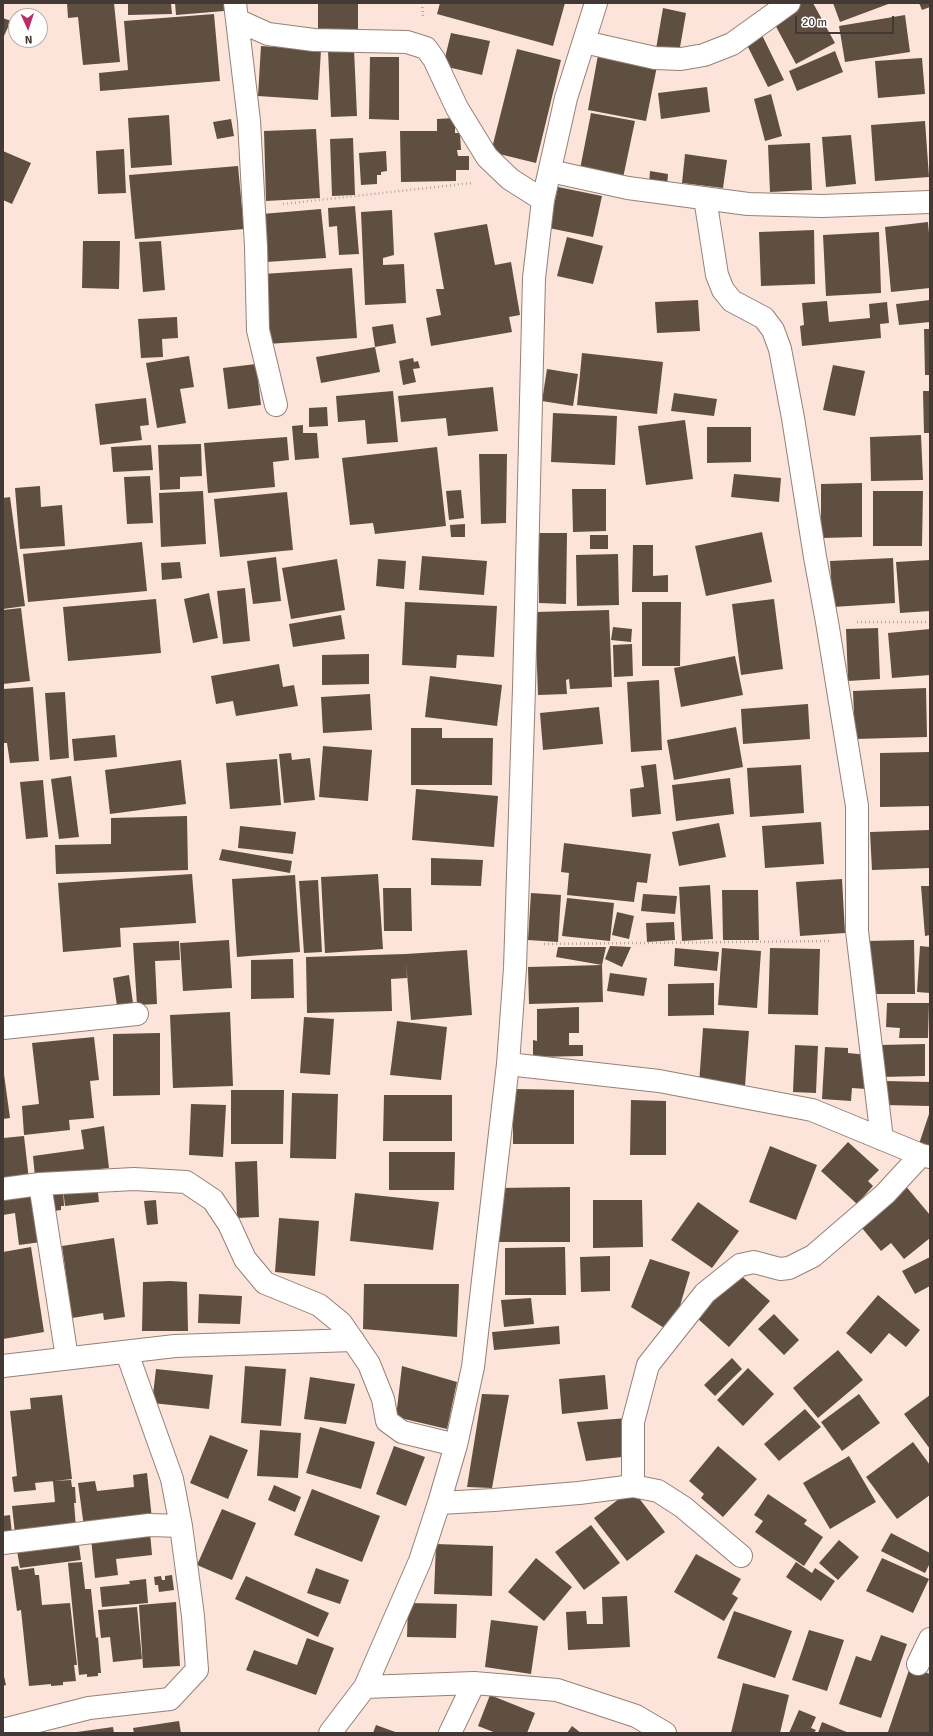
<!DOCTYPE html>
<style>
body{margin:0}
#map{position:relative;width:933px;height:1736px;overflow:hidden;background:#fde4da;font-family:Signika,sans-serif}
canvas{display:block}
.frame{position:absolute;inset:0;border:4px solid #423935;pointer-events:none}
.north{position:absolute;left:8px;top:8px;width:40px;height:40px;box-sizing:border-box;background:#fff;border:1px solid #b3b0ae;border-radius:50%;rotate:177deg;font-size:11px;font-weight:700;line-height:16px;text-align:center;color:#423935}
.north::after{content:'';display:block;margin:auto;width:14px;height:18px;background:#b92e69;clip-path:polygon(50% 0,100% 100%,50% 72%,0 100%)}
.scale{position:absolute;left:795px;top:16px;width:99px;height:18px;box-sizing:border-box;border:2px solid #423935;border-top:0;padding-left:5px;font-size:12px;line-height:14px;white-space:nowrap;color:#423935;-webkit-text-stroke:3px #fff;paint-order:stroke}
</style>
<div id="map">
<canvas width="933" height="1736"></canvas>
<div class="frame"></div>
<div class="north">N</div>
<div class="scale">20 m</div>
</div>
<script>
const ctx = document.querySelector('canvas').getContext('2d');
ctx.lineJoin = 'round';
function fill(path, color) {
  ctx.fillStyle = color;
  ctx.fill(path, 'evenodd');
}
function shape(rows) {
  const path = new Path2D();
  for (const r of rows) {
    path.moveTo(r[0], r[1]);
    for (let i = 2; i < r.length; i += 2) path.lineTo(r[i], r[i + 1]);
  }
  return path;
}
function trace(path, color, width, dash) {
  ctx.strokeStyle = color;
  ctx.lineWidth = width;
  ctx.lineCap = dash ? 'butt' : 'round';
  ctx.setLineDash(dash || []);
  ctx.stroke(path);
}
fill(shape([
 [67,3,114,3,120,62,83,65,78,17,68,18],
 [128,3,171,3,172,14,128,15],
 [175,3,224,3,224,11,176,15],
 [318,3,358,3,358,32,318,32],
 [440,3,565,3,553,46,437,14],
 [802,3,813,3,835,43,796,64,772,19],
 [833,3,891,3,840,22],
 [919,3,930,3,930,7,922,10],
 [663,8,686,13,679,53,656,49],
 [214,14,220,81,100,91,99,73,128,70,124,21],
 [905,15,910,52,845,62,839,26],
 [3,18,11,21,3,38],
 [451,33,490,41,482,75,443,66],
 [761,33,784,80,768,87,745,41],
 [261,46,321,50,318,100,258,96],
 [354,49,357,116,331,117,328,51],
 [517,49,561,60,536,163,491,152],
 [835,51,843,72,797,91,789,71],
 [598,55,657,66,646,121,588,110],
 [370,57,399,57,399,120,369,119],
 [922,58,925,94,878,98,875,61],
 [707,87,710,112,661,119,658,93],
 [771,94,782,136,765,141,754,99],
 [591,113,635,121,623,178,580,169],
 [169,115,172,165,131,168,128,118],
 [455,118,455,133,460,133,461,150,457,150,458,156,469,156,469,170,456,170,456,181,401,182,400,131,437,131,437,119],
 [231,119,234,136,217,139,213,122],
 [925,121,929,177,875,181,871,125],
 [316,129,320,198,266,201,264,131],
 [851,135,856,184,826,187,822,137],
 [353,138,355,195,332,196,330,139],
 [810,143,812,190,770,192,768,145],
 [124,149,126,193,98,194,96,151],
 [3,151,31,163,12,204,3,200],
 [386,151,387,171,381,172,381,175,377,175,377,184,361,185,359,153],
 [685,154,727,160,723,188,682,183],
 [238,166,244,229,135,239,129,175],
 [650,171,668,174,667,187,649,185],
 [558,187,602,196,593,237,549,228],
 [355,206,359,254,339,255,337,226,329,227,328,208],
 [321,209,326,258,266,262,262,214],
 [392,210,394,255,383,258,383,265,404,264,406,303,365,305,361,212],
 [928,222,930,245,930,288,891,292,885,227],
 [487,224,495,265,511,262,520,315,509,317,512,332,431,346,426,318,441,315,436,289,444,289,434,233],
 [814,230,815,284,761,286,759,232],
 [879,232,881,293,826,296,823,235],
 [567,237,603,246,593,284,557,276],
 [83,241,120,241,119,289,82,288],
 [161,241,165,290,143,292,139,242],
 [352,268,357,338,267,344,263,274],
 [698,300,700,331,657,333,655,302],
 [930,300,930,322,899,325,896,304],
 [827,301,829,322,870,318,869,304,887,302,889,323,880,324,881,338,802,346,800,326,804,325,802,303],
 [177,317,178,338,162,339,163,357,141,358,138,319],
 [393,324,396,343,375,347,372,327],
 [924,329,930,329,930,375,925,375],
 [375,347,380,372,321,383,316,357],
 [582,353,663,362,657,414,577,405],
 [189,356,194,387,180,389,186,423,157,428,146,363],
 [413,358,414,362,418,361,420,368,413,369,416,382,403,385,399,361],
 [256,364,261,405,228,409,223,368],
 [833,365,865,371,855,416,823,410],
 [547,369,578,374,573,406,542,401],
 [493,387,498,431,448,436,446,418,401,422,398,396],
 [393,391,398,442,367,444,365,420,338,422,336,396],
 [923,391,930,391,930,433,924,433],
 [674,393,717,399,714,416,671,411],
 [146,398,149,425,140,426,142,440,100,445,95,404],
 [327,407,328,426,309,427,309,408],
 [553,413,617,416,615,465,551,462],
 [685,420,693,479,646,485,638,426],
 [303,425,303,433,317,433,319,458,295,460,292,426],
 [707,427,751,427,751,462,707,463],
 [921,435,923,480,871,481,870,437],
 [287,437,289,460,273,462,275,487,208,493,204,443],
 [201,444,202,476,180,477,180,489,160,490,158,445],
 [151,445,153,470,113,472,111,447],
 [437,447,446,526,375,534,373,523,350,525,342,458],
 [479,454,507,454,506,523,481,524],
 [734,474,781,478,779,502,731,497],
 [150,476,153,523,127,524,124,477],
 [862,483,862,537,821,538,821,484],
 [40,486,41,507,62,505,65,546,20,549,15,488],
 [572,489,606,489,606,531,573,532],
 [461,490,464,518,449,520,446,491],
 [203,491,206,544,161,547,159,493],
 [873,491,923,491,922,546,873,546],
 [287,492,293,550,220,557,214,499],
 [10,497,25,606,3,609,3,498],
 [465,524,465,537,451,537,450,525],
 [762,532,772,582,706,596,695,546],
 [539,533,567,533,566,604,539,603],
 [590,535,608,535,608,549,590,549],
 [142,542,147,591,28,602,23,554],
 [633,545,653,545,653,576,668,575,668,592,632,592],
 [618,554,619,605,577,606,576,555],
 [422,556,487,561,484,595,419,590],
 [276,557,281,601,253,604,247,561],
 [893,558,895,603,833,607,830,561],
 [337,559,345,610,291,619,282,568],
 [378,559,406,561,404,589,376,586],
 [930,560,930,611,900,613,896,562],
 [180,562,182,578,162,580,161,563],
 [245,588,250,641,223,644,217,591],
 [209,593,218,638,193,643,184,599],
 [156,599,161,653,68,661,63,607],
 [774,599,783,669,741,675,732,604],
 [405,602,497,606,494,657,457,655,456,668,402,665],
 [642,602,681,602,680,666,642,666],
 [21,608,30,681,3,684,3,610],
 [609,610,612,687,570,689,569,679,566,680,567,694,538,695,535,612],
 [341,615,345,639,293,647,289,624],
 [613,627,632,629,631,642,611,640],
 [878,628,880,679,848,681,846,629],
 [930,629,930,675,892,678,888,633],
 [632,644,633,676,614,677,613,645],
 [369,654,369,684,322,685,322,655],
 [735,656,743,695,681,707,674,668],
 [279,664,283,687,294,685,298,706,236,716,233,701,216,704,211,676],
 [430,676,502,685,497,726,425,717],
 [659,680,662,750,631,752,627,682],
 [33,687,39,761,10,763,7,743,3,743,3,689],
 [926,688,927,737,855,739,853,691],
 [65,692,69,758,50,760,45,693],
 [370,694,372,730,323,733,321,697],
 [808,704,810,739,743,744,741,709],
 [599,707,603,744,543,750,540,713],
 [736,727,743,767,674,780,667,740],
 [411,728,442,728,442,738,493,738,492,785,411,785],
 [115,735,117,757,74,761,72,739],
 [323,746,372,750,368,801,319,797],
 [930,752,930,806,880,807,880,753],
 [291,753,292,760,310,758,315,800,284,803,279,754],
 [277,759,281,805,230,809,226,763],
 [181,760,186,804,110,814,105,770],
 [656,764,661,814,632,817,630,789,644,787,641,766],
 [801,765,804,813,750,817,747,768],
 [71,776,79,837,59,839,51,779],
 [730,778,734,814,676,821,672,785],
 [43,780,48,837,26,839,20,782],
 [416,789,498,796,494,847,412,840],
 [187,816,188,870,56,874,55,845,111,844,111,818],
 [821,822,824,864,765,868,762,826],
 [719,823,726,857,679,866,672,832],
 [240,826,296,832,293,854,238,848],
 [929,830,930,868,872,870,870,832],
 [564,843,651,854,647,883,637,882,634,902,567,895,569,873,561,872],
 [222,849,292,861,290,873,219,860],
 [431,858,483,860,481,886,431,885],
 [192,874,196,923,120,928,121,947,63,952,58,883],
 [378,874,383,949,325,953,321,877],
 [295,875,300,952,237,957,232,879],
 [842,879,845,933,800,936,796,882],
 [318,880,322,952,304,953,299,881],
 [710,885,713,939,682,941,679,887],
 [921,886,930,886,930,935,925,936],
 [383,888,411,888,412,931,384,931],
 [722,890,758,890,759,940,723,940],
 [531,893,561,895,558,942,528,940],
 [643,894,677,896,675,914,641,911],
 [567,898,614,903,610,941,562,936],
 [617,912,634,916,629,939,612,935],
 [674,922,675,940,647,942,646,923],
 [229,940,232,988,183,991,180,943],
 [914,940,915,994,868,994,866,941],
 [179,941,180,960,155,961,157,1004,137,1005,133,943],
 [610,946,631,947,622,967,605,959],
 [920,946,930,947,930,993,917,992],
 [558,947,606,947,602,965,556,957],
 [675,948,719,952,717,971,674,966],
 [722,948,761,951,757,1008,718,1005],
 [770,948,820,949,818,1015,768,1014],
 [467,950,472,1015,411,1020,406,963,407,978,391,979,392,1011,307,1013,306,957,406,954],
 [293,959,294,998,251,999,251,960],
 [602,965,603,1002,529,1004,528,967],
 [610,973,647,978,644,996,607,991],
 [129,975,133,1003,117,1006,113,978],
 [714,983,714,1015,668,1016,668,984],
 [887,1003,929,1003,928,1038,899,1038,900,1028,886,1027],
 [579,1007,579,1033,569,1033,569,1045,583,1045,583,1056,533,1057,533,1040,537,1041,537,1009],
 [230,1012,233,1086,173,1088,170,1015],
 [304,1017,334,1019,330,1075,300,1073],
 [397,1021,447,1027,441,1080,390,1075],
 [703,1028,749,1031,745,1086,699,1084],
 [160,1033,160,1095,113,1096,113,1034],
 [94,1037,99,1080,90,1081,94,1118,69,1120,70,1130,24,1135,22,1106,39,1104,32,1043],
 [925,1044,925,1076,881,1077,880,1045],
 [795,1045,818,1046,816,1093,793,1092],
 [825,1047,848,1048,848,1053,868,1055,866,1089,852,1088,851,1101,822,1099],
 [3,1067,10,1118,3,1119],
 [885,1081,930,1082,930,1106,884,1105],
 [513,1089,574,1090,574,1144,513,1144],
 [231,1090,284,1090,283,1144,231,1144],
 [292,1093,338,1094,336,1159,290,1158],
 [384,1095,452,1095,452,1141,383,1141],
 [631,1100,666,1101,666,1155,630,1155],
 [191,1104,226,1105,223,1157,189,1155],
 [930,1111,930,1151,918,1147],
 [104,1126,109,1168,35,1177,33,1156,84,1149,81,1130],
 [24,1136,29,1180,3,1183,3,1138],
 [848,1142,879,1170,868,1181,873,1186,857,1204,821,1171],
 [770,1146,817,1165,796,1220,749,1202],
 [389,1152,455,1152,454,1190,389,1190],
 [257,1161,259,1217,237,1218,235,1162],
 [97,1184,99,1202,65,1206,63,1188,64,1206,61,1206,61,1210,47,1212,44,1188],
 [904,1184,930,1215,930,1238,904,1259,891,1243,881,1251,857,1222],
 [570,1187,570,1242,498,1242,497,1188],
 [35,1190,41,1242,19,1245,15,1213,3,1215,3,1194],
 [355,1193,439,1202,433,1250,350,1241],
 [156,1200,158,1224,147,1225,144,1201],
 [593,1200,642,1200,643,1247,593,1248],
 [698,1202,739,1231,712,1268,671,1240],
 [279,1218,319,1221,315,1276,275,1272],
 [114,1238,125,1317,104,1320,103,1313,72,1318,62,1246],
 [31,1247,44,1332,3,1339,3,1252],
 [565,1247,566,1295,505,1295,505,1248],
 [610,1256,610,1291,581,1292,580,1257],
 [930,1257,930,1286,915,1294,902,1271],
 [650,1259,690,1272,672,1333,631,1307],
 [738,1273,770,1301,729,1347,697,1318],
 [170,1281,187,1282,188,1331,142,1331,143,1282],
 [364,1284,459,1284,457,1337,363,1329],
 [199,1294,242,1296,240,1324,198,1323],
 [878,1295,920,1330,906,1347,889,1333,871,1354,846,1333],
 [531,1298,534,1324,504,1327,501,1300],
 [774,1314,799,1340,784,1355,758,1329],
 [559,1326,560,1344,494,1350,492,1332],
 [838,1350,863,1380,818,1418,793,1388],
 [732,1358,742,1369,715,1396,704,1385],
 [245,1366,286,1369,281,1426,241,1423],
 [402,1366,457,1382,447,1429,396,1417],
 [748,1368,774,1394,743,1426,717,1400],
 [156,1369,213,1375,209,1409,152,1403],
 [605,1375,608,1409,562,1414,559,1379],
 [310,1377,355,1384,346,1424,304,1419],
 [482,1394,509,1395,492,1488,467,1487],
 [859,1394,880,1423,842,1451,821,1422],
 [62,1395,72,1479,35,1483,36,1490,14,1492,12,1477,17,1476,10,1411,31,1409,30,1398],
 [930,1395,930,1449,904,1414],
 [805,1409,821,1427,779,1461,764,1444],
 [628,1418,631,1456,586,1461,577,1422],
 [320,1427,375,1442,361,1489,306,1473],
 [260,1430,301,1433,298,1478,257,1476],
 [210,1435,248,1450,228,1499,190,1483],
 [913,1442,930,1465,930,1495,897,1519,866,1477],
 [394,1446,425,1457,406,1506,376,1494],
 [718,1446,757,1479,723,1517,701,1498,704,1494,689,1481],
 [849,1456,876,1502,830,1529,803,1483],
 [147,1473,152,1519,84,1527,78,1483,95,1481,97,1491,134,1487,133,1475],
 [71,1480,72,1487,75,1487,76,1503,74,1503,76,1528,15,1534,12,1506,55,1502,53,1481],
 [274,1485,301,1497,295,1512,268,1500],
 [312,1489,380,1516,362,1562,294,1535],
 [632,1489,665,1532,627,1561,594,1518],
 [768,1494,807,1520,804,1524,823,1537,804,1566,755,1532,763,1521,754,1515],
 [222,1509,256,1523,232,1580,197,1565],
 [10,1515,12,1534,3,1535,3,1516],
 [591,1525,620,1563,584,1590,555,1552],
 [150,1532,152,1555,116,1559,118,1575,95,1578,91,1538],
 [891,1533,930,1553,930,1563,925,1573,881,1551],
 [78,1538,81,1560,20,1568,16,1545],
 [839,1540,859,1557,838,1580,819,1563],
 [436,1544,493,1546,492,1596,434,1594],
 [696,1554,741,1579,732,1594,738,1598,724,1621,674,1592],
 [536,1558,572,1587,544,1621,508,1592],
 [882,1558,929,1579,913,1613,866,1591],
 [82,1562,85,1589,91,1589,96,1638,98,1637,101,1673,98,1673,98,1676,87,1677,87,1674,79,1675,68,1563],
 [796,1562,812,1573,815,1568,835,1581,821,1601,786,1577],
 [18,1566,19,1570,34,1568,35,1575,39,1575,42,1605,70,1603,77,1665,74,1665,76,1681,63,1682,63,1685,51,1686,51,1684,29,1686,21,1610,17,1611,11,1567],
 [316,1568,349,1580,340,1604,307,1593],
 [172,1575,174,1590,159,1592,158,1585,155,1585,154,1577,161,1576,162,1580,165,1580,165,1576],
 [246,1576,329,1613,318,1637,235,1599],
 [146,1579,148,1603,102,1607,100,1587,130,1584,129,1581],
 [627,1596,630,1647,568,1650,566,1612,586,1611,587,1624,603,1624,602,1597],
 [176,1602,180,1666,143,1668,139,1605],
 [408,1603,457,1604,456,1638,407,1637],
 [137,1607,142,1659,113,1662,110,1637,101,1638,98,1610],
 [734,1611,792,1631,775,1678,717,1658],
 [491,1620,538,1626,531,1674,485,1667],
 [809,1630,844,1640,827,1691,792,1680],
 [881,1635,907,1644,881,1718,839,1704,856,1656,871,1661],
 [307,1638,334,1648,316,1695,246,1670,254,1650,297,1665],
 [910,1667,930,1674,930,1733,888,1732],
 [3,1672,6,1685,3,1686],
 [743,1683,789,1695,780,1733,731,1733],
 [490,1695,535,1713,527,1733,496,1733,478,1726],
 [799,1710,816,1717,811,1728,816,1730,814,1733,789,1733],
 [179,1721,181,1733,134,1733,133,1728],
 [822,1722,849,1733,818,1733],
 [376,1725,398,1733,373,1733],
 [572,1726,581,1733,567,1733],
 [113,1727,114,1733,77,1733,77,1732]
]), '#5e4f41');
const minor = shape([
 [235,3,249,121,256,247,258,330,276,405],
 [237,20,268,34,314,40,407,42,426,48,434,59,457,108,487,157,510,179,543,200],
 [584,42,655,58,681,59,704,55,732,44,789,3],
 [550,171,628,188,748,204,822,206,930,202],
 [705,198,717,275,723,290,732,301,764,318,773,330,780,349,793,418,815,557,827,622,857,806,857,931,882,1139],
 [3,1028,137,1014],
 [508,1064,659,1081,812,1110,921,1155,930,1157],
 [40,1184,67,1358],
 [3,1189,40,1184,134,1179,186,1182,213,1200,229,1224,245,1259,265,1283,319,1305,341,1323,369,1364,383,1399,387,1421,402,1432,456,1445],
 [3,1366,175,1346,353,1340],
 [633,1486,633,1422,648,1365,705,1293,740,1265,754,1262,780,1269,789,1268,813,1256,885,1194,921,1155],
 [439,1503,494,1500,579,1493,633,1486,658,1491,683,1507,741,1556],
 [3,1543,149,1525,181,1526],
 [918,1664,930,1639],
 [365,1687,474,1683,557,1690,636,1716,665,1733],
 [3,1730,89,1708,170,1699,197,1670,193,1616,181,1526,172,1479,127,1353],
 [330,1733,365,1687,420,1561,439,1503,456,1445,473,1367,508,1064,515,968,524,688,534,278,543,200,566,98,596,3],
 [450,1733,474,1683]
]);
trace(minor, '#968077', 24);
trace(shape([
 [422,3,423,16],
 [283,204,472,183],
 [857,622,930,622],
 [544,944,829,941]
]), '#b9a69e', 2.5, [1, 3]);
trace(minor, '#fff', 22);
</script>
